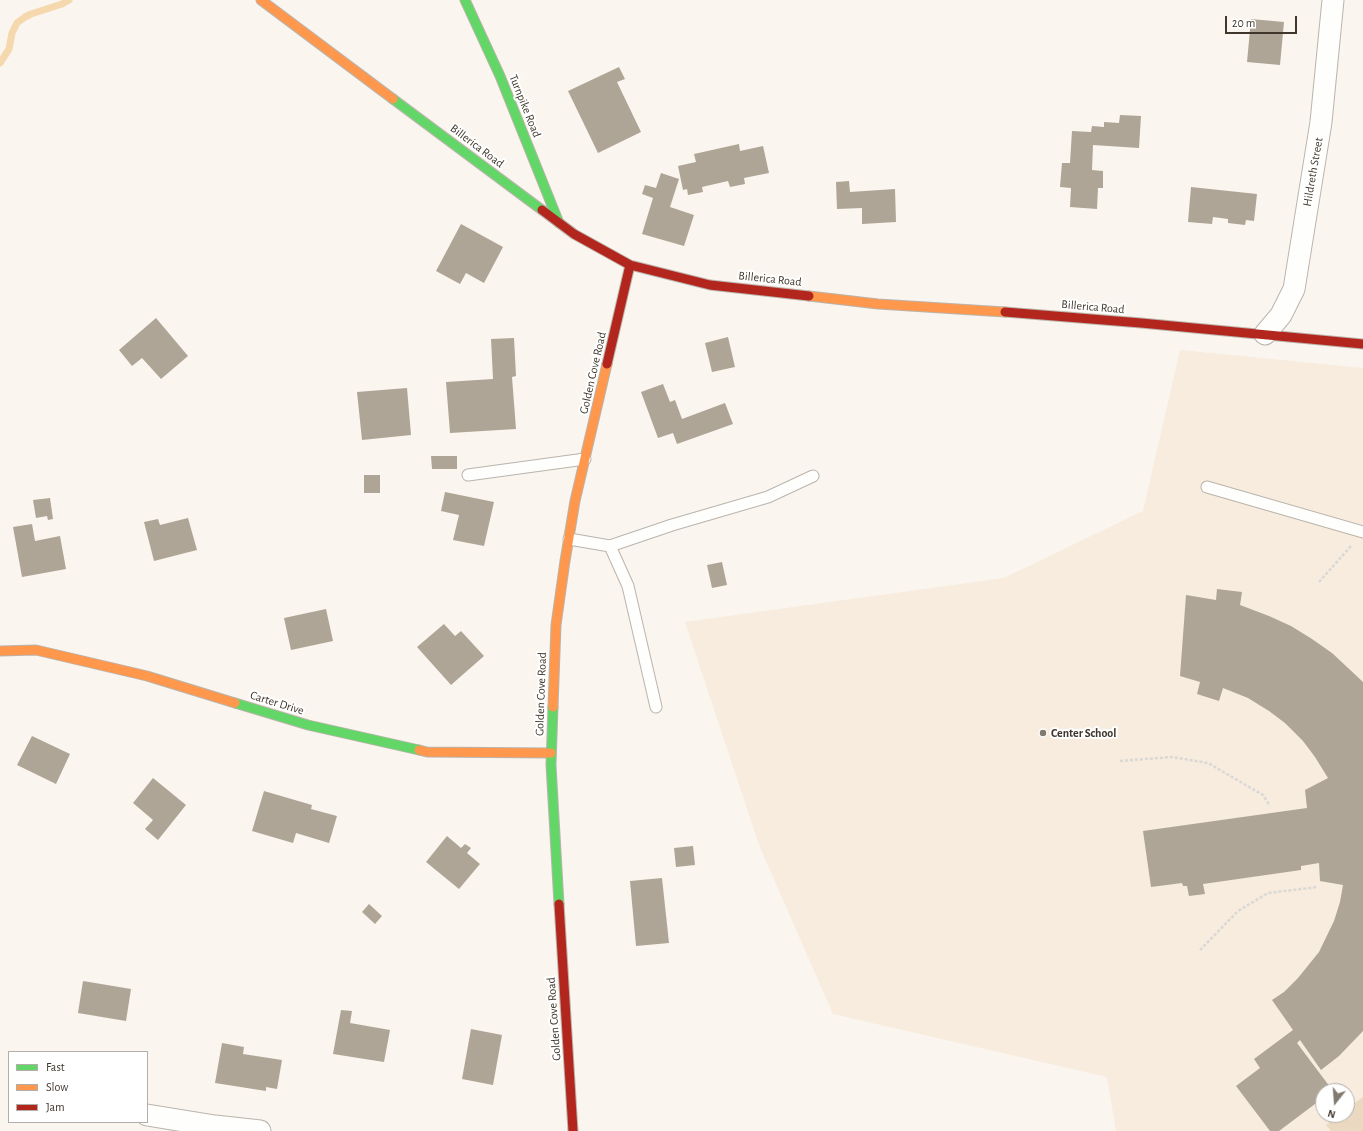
<!DOCTYPE html>
<style>
body{margin:0}
#map{position:relative;width:1363px;height:1131px;overflow:hidden;background:#faf5ee;font-family:"Alegreya Sans",sans-serif}
canvas{display:block}
.legend{position:absolute;left:8px;top:1051px;width:140px;height:72px;box-sizing:border-box;background:#fff;border:1px solid #b2afaa;margin:0;padding:5px 7px;list-style:none;font-size:12px;color:#3f372b}
.legend li{display:flex;align-items:center;gap:8px;height:20px}
.legend b{width:20px;border:1px solid #b2afaa}
.north{position:absolute;left:1315px;top:1083px;width:40px;height:40px;box-sizing:border-box;background:#fff;border:1px solid #b2afaa;border-radius:50%;rotate:197deg;font-size:11px;font-weight:700;line-height:16px;text-align:center;color:#3f372b}
.north::after{content:'';display:block;margin:auto;width:14px;height:18px;background:#807a6f;clip-path:polygon(50% 0,100% 100%,50% 72%,0 100%)}
.scale{position:absolute;left:1225px;top:16px;width:72px;height:18px;box-sizing:border-box;border:2px solid #3f372b;border-top:0;padding-left:5px;font-size:12px;line-height:14px;white-space:nowrap;color:#3f372b;-webkit-text-stroke:3px #fff;paint-order:stroke}
</style>
<div id="map">
<canvas width="1363" height="1131"></canvas>
<ul class="legend">
<li><b style="height:5px;background:#63d668"></b>Fast</li>
<li><b style="height:5px;background:#ff974d"></b>Slow</li>
<li><b style="height:5px;background:#b3261e"></b>Jam</li>
</ul>
<div class="north">N</div>
<div class="scale">20 m</div>
</div>
<script>
const ctx = document.querySelector('canvas').getContext('2d');
ctx.lineJoin = 'round';
function fill(path, color) {
  ctx.fillStyle = color;
  ctx.fill(path, 'evenodd');
}
function shape(rows) {
  const path = new Path2D();
  for (const r of rows) {
    path.moveTo(r[0], r[1]);
    for (let i = 2; i < r.length; i += 2) path.lineTo(r[i], r[i + 1]);
  }
  return path;
}
function trace(path, color, width, dash) {
  ctx.strokeStyle = color;
  ctx.lineWidth = width;
  ctx.lineCap = dash ? 'butt' : 'round';
  ctx.setLineDash(dash || []);
  ctx.stroke(path);
}
function drawText(font, color, halo, rows, align = 'center') {
  ctx.font = font + ' "Alegreya Sans",sans-serif';
  ctx.lineWidth = 4;
  ctx.setLineDash([]);
  ctx.textBaseline = 'middle';
  ctx.strokeStyle = halo;
  ctx.fillStyle = color;
  for (const [text, x, y, turn = 0] of rows) {
    ctx.save();
    ctx.translate(x, y);
    ctx.rotate((+turn || 0) * Math.PI / 180);
    ctx.textAlign = isNaN(turn) ? turn : align;
    if (halo) ctx.strokeText(text, 0, 0);
    ctx.fillText(text, 0, 0);
    ctx.restore();
  }
}
fill(shape([
 [1180,350,1363,368,1363,1131,1116,1131,1107,1077,833,1014,759,845,685,622,1004,578,1143,511],
 [1323,1091,1347,1091,1347,1115,1323,1115]
]), '#f7ecdd');
fill(shape([
 [1363,1097,1363,1131,1331,1131,1326,1125,1340,1115,1347,1115,1347,1109]
]), '#ead9c0');
trace(shape([
 [0,63,9,49,12,33,17,23,25,17,31,14,62,4,69,0]
]), '#f5d8ae', 7);
fill(shape([
 [1251,19,1284,22,1280,65,1247,62],
 [619,67,625,79,617,82,641,132,598,153,568,91],
 [1120,115,1141,116,1139,148,1093,145,1092,170,1103,171,1103,188,1098,188,1097,209,1070,207,1071,188,1060,187,1062,163,1070,163,1072,131,1091,132,1092,126,1104,127,1104,122,1119,123],
 [739,144,740,151,763,146,769,173,744,178,745,184,730,187,728,181,702,187,703,192,688,195,687,189,683,190,678,166,696,162,694,154],
 [661,173,679,179,670,207,694,215,684,246,642,234,653,198,642,194,645,185,656,188],
 [849,181,850,192,895,189,896,222,862,224,862,208,837,209,836,182],
 [1191,187,1257,194,1254,221,1246,220,1245,225,1228,223,1228,219,1213,217,1212,224,1188,222],
 [461,224,503,247,484,283,466,273,460,284,436,271],
 [156,318,188,356,161,379,142,358,132,366,119,350],
 [728,337,735,367,712,372,705,343],
 [514,338,516,376,512,377,516,429,450,433,446,382,493,379,491,339],
 [663,384,670,402,675,400,682,419,725,403,733,424,677,444,673,433,658,438,641,392],
 [407,388,411,435,362,440,357,392],
 [431,456,457,456,457,469,432,469],
 [364,475,380,475,380,493,364,493],
 [445,492,494,502,484,546,453,540,459,515,441,511],
 [50,498,53,519,48,520,47,516,36,518,33,500],
 [188,518,197,550,154,561,144,522,158,519,160,525],
 [32,524,35,541,60,536,66,569,22,577,13,527],
 [722,562,727,585,712,588,707,565],
 [1217,589,1242,592,1240,605,1269,616,1291,626,1312,639,1332,653,1363,682,1363,1031,1339,1056,1321,1070,1300,1040,1297,1043,1333,1091,1323,1091,1323,1098,1279,1131,1270,1131,1236,1086,1260,1068,1254,1059,1293,1030,1272,1000,1284,992,1298,978,1319,952,1334,921,1340,902,1343,885,1320,881,1319,863,1301,866,1301,870,1203,884,1205,894,1189,896,1187,886,1183,886,1182,883,1151,887,1143,831,1307,808,1305,790,1328,778,1315,757,1303,741,1285,723,1269,711,1248,698,1223,688,1219,701,1197,694,1200,682,1180,676,1186,595,1216,600],
 [326,609,333,641,291,650,284,618],
 [444,624,455,636,461,631,484,656,451,685,417,647],
 [32,736,70,754,56,784,17,765],
 [153,778,186,805,158,840,145,829,153,820,133,803],
 [264,791,312,805,311,809,337,816,329,843,296,833,293,843,252,831],
 [447,836,461,848,465,844,471,848,467,853,480,864,459,889,426,862],
 [693,846,695,865,676,867,674,848],
 [662,878,669,943,636,946,630,881],
 [369,904,382,916,375,924,362,912],
 [83,981,131,989,126,1021,78,1013],
 [341,1010,352,1011,350,1023,390,1030,384,1062,333,1054],
 [471,1029,502,1035,493,1085,462,1079],
 [222,1043,244,1047,243,1054,282,1060,277,1089,266,1087,266,1091,215,1083]
]), '#aea596');
const lane = shape([
 [468,475,585,459],
 [1207,487,1363,532],
 [569,539,610,546,672,525,768,497,813,476],
 [610,546,628,586,656,707]
]);
const street = shape([
 [1265,334,1281,315,1294,289,1321,122,1333,0],
 [147,1115,215,1126,260,1131]
]);
const fast = shape([
 [465,0,500,76,559,223],
 [393,99,542,210],
 [235,703,308,725,419,750],
 [553,707,551,765,559,904]
]);
const slow = shape([
 [261,0,393,99],
 [809,296,878,304,1005,312],
 [0,651,36,650,147,676,235,703],
 [553,707,556,625,565,561,575,501,607,364],
 [419,750,427,752,551,753]
]);
const jam = shape([
 [542,210,574,234,630,265,710,285,809,296],
 [1005,312,1141,323,1363,344],
 [607,364,630,265],
 [559,904,573,1131]
]);
trace(lane, '#bab4ac', 13);
trace(street, '#bab4ac', 23);
trace(fast, '#bab4ac', 11);
trace(slow, '#bab4ac', 11);
trace(jam, '#bab4ac', 11);
trace(shape([
 [1319,582,1351,546],
 [1120,761,1172,757,1208,763,1263,795,1270,806],
 [1200,950,1238,911,1268,893,1317,887]
]), '#dad8d6', 2.5, [3, 2]);
trace(lane, '#fefefc', 11);
trace(street, '#fefefc', 21);
trace(fast, '#63d668', 9);
trace(slow, '#ff974d', 9);
trace(jam, '#b3261e', 9);
for (const [x, y, r, color] of [
 [1043,733,4,"#807a6f"]
]) {
  const dot = new Path2D();
  dot.arc(x, y, r, 0, 2 * Math.PI);
  ctx.fillStyle = color;
  ctx.fill(dot);
  trace(dot, '#fff', 1.5);
}
drawText('12px', '#3f372b', '#fff', [
 ["Turnpike Road",525,106,68],
 ["Billerica Road",477,146,37],
 ["Hildreth Street",1313,172,-80],
 ["Billerica Road",770,279,6],
 ["Billerica Road",1093,307,5],
 ["Golden Cove Road",593,373,-77],
 ["Golden Cove Road",541,694,-88],
 ["Carter Drive",277,703,17],
 ["Golden Cove Road",554,1019,-94]
]);
drawText('bold 12px', '#3f372b', '#fff', [
 ["Center School",1051,733]
], 'left');
</script>
